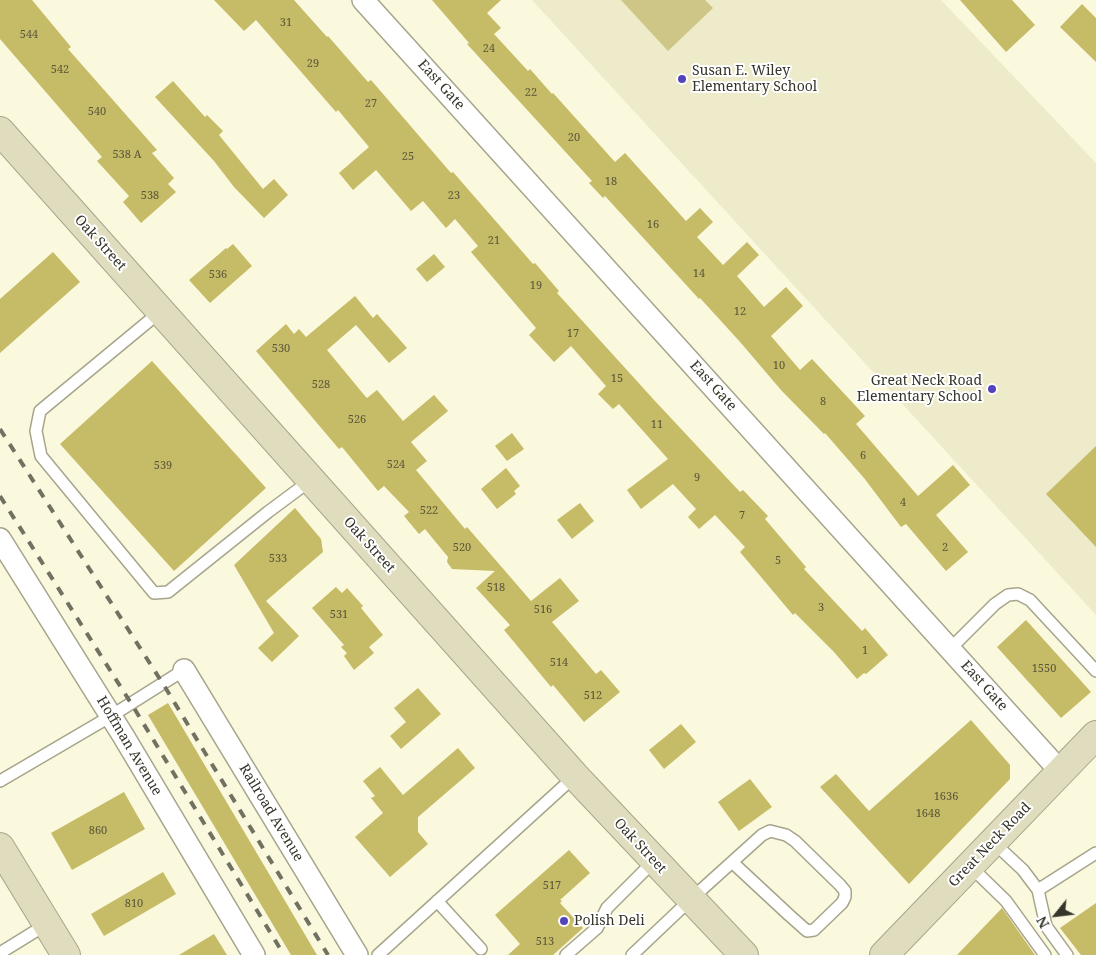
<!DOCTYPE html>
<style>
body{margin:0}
#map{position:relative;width:1096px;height:955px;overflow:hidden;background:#faf8dd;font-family:"Noto Serif",serif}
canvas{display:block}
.north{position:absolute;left:1031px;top:890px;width:50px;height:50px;-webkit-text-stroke:4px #fff;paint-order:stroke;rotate:241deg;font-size:14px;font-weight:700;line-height:20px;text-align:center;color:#36352a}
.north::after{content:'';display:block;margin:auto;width:18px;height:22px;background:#36352a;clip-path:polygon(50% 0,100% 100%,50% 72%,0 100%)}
</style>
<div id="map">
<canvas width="1096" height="955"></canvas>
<div class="north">N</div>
</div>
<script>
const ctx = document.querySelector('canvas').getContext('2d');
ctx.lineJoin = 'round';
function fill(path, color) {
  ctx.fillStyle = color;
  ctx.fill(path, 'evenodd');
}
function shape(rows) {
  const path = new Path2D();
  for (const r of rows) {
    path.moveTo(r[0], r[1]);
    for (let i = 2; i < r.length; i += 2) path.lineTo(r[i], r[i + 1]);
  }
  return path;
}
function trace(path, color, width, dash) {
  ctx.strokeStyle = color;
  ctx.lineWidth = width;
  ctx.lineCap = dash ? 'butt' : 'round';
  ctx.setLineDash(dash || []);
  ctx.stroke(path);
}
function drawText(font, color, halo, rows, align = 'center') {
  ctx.font = font + ' "Noto Serif",serif';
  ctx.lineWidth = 4;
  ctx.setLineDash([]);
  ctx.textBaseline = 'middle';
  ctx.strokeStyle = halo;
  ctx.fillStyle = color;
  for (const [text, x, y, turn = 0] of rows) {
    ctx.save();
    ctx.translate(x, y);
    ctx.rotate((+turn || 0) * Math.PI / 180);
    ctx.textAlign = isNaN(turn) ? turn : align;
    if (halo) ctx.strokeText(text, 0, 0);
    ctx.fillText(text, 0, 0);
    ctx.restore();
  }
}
fill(shape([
 [532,0,941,0,1096,163,1096,615]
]), '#eeebca');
fill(shape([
 [621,0,705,0,713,8,668,51]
]), '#cec686');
fill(shape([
 [0,0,32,0,71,47,68,49,157,150,152,153,174,178,168,184,176,192,141,223,123,202,129,196,97,161,102,157,0,39],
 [214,0,294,0,327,37,328,36,368,82,371,80,451,173,453,172,533,264,535,263,559,291,557,293,655,401,740,492,743,490,768,516,765,519,806,567,804,569,862,631,865,628,888,655,866,674,864,673,857,679,834,652,795,613,793,615,740,552,745,547,715,515,699,529,688,517,696,509,673,484,641,509,627,490,668,459,619,404,613,409,598,394,606,386,571,346,554,362,529,335,536,328,471,252,478,246,455,219,446,228,423,201,411,211,376,170,353,190,339,173,369,147,338,110,336,112,256,20,244,31],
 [432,0,501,0,487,13,501,28,494,34,528,71,530,69,552,94,553,93,615,162,625,153,686,221,700,208,713,222,697,237,723,265,747,242,759,255,737,276,764,307,786,287,803,306,771,336,800,370,812,359,865,416,856,424,918,496,953,465,970,485,936,515,968,552,946,571,906,524,901,527,864,478,825,433,824,434,781,390,741,343,700,298,699,299,605,196,603,198,589,183,592,181,467,44,469,43],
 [960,0,1012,0,1035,25,1006,52],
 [1082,4,1096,18,1096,62,1060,27],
 [173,81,205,117,207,115,223,131,219,135,263,189,274,179,288,195,264,218,234,187,214,161,155,97],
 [233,244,252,266,210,303,189,280,226,248,227,249],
 [53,252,80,282,0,353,0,299],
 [434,254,445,267,427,282,416,269],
 [355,296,373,318,377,314,407,348,389,363,356,325,327,350,365,396,367,398,377,390,403,421,434,395,448,411,411,442,427,461,416,470,465,529,467,527,531,601,560,578,579,601,552,622,596,674,601,670,620,692,584,722,553,685,551,687,514,642,504,630,510,625,476,588,495,571,452,569,447,562,448,557,425,529,419,534,404,516,409,512,384,486,378,491,342,447,339,449,256,351,286,324,294,334,299,329,306,337],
 [152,361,266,488,174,571,60,444],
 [512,433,524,449,507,461,495,446],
 [1096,446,1096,547,1046,494],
 [506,468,520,486,514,491,516,494,497,509,481,489],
 [580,503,594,521,572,539,557,520],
 [295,508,321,539,323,552,266,601,299,636,272,662,258,648,274,633,234,565],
 [336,587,342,593,347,588,363,606,361,608,383,635,369,647,374,653,354,670,344,656,347,653,341,647,344,645,312,608],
 [1026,620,1091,692,1061,718,997,647],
 [418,688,441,714,401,749,390,736,406,722,394,708],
 [168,703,317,955,291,955,148,715],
 [971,720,1010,765,1010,779,909,884,820,787,836,774,869,811],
 [681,724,696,742,664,769,649,750],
 [458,748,475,768,418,817,418,832,428,844,390,877,355,837,383,813,371,798,375,796,363,781,380,767,403,795],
 [750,779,772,807,739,831,718,802],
 [124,792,145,829,72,870,51,833],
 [569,850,590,873,560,900,562,901,560,903,583,928,553,955,508,955,520,944,495,915],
 [163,872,176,894,104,936,91,914],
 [1096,903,1096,955,1081,955,1060,928],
 [1002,908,1035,955,957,955],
 [214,934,227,955,179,955]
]), '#c6bb67');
const lane = shape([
 [161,311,40,411,36,431,41,456,154,593,168,592,268,512,311,480],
 [950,649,995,604,1008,595,1018,594,1030,600,1096,671],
 [0,781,111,716,184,670],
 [993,842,1023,870,1038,890,1096,853],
 [970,866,1006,901,1045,955],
 [1038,890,1046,926,1067,955],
 [437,901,481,949],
 [0,953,47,924],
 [378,955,575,776],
 [566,955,597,928,607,908,654,861],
 [632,955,690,900,762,835,770,831,786,835,795,841,840,885,845,891,845,897,842,903,814,930,807,931,789,915,732,862]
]);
const street = shape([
 [363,0,1061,772],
 [0,539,124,737,254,955],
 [184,670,357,955]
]);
const secondary = shape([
 [0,131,575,776,744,955],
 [0,847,66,955],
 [884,955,1096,735]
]);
trace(lane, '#a7a48c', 14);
trace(street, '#a7a48c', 24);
trace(secondary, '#a7a48c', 30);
trace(lane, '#fff', 11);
trace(street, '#fff', 21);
trace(secondary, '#e0ddbe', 28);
trace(shape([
 [0,429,165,687,328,955],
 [0,496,134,708,284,955]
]), '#727161', 4, [9, 9]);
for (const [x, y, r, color] of [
 [682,79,5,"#5244bc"],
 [992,389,5,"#5244bc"],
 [564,921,5,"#5244bc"]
]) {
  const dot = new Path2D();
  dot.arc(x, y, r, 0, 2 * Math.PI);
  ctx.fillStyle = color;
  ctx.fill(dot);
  trace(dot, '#fff', 2);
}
drawText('11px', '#5a5639', null, [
 ["31",286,23],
 ["544",29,35],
 ["24",489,49],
 ["29",313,64],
 ["542",60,70],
 ["22",531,93],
 ["27",371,104],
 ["540",97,112],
 ["20",574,138],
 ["538 A",127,155],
 ["25",408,157],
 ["18",611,182],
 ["538",150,196],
 ["23",454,196],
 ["16",653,225],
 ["21",494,241],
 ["14",699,274],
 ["536",218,275],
 ["19",536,286],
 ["12",740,312],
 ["17",573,334],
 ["530",281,349],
 ["10",779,366],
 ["15",617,379],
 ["528",321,385],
 ["8",823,402],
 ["526",357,420],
 ["11",657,425],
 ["6",863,456],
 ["524",396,465],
 ["539",163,466],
 ["9",697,478],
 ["4",903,503],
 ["522",429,511],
 ["7",742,516],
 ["520",462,548],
 ["2",945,548],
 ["533",278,559],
 ["5",778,561],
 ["518",496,588],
 ["3",821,608],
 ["516",543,610],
 ["531",339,615],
 ["1",865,651],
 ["514",559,663],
 ["1550",1044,669],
 ["512",593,696],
 ["1636",946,797],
 ["1648",928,814],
 ["860",98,831],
 ["517",552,886],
 ["810",134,904],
 ["513",545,942]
]);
drawText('14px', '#36352a', '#fff', [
 ["Susan E. Wiley",692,71],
 ["Elementary School",692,87],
 ["Great Neck Road",982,381,"right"],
 ["Elementary School",982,397,"right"],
 ["Polish Deli",574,921]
], 'left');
drawText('14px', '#36352a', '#fff', [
 ["East Gate",441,85,48],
 ["Oak Street",100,243,48],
 ["East Gate",713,386,48],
 ["Oak Street",369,545,48],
 ["East Gate",984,686,48],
 ["Hoffman Avenue",129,746,59],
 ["Railroad Avenue",271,813,59],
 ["Great Neck Road",990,845,-46],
 ["Oak Street",640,846,47]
]);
</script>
